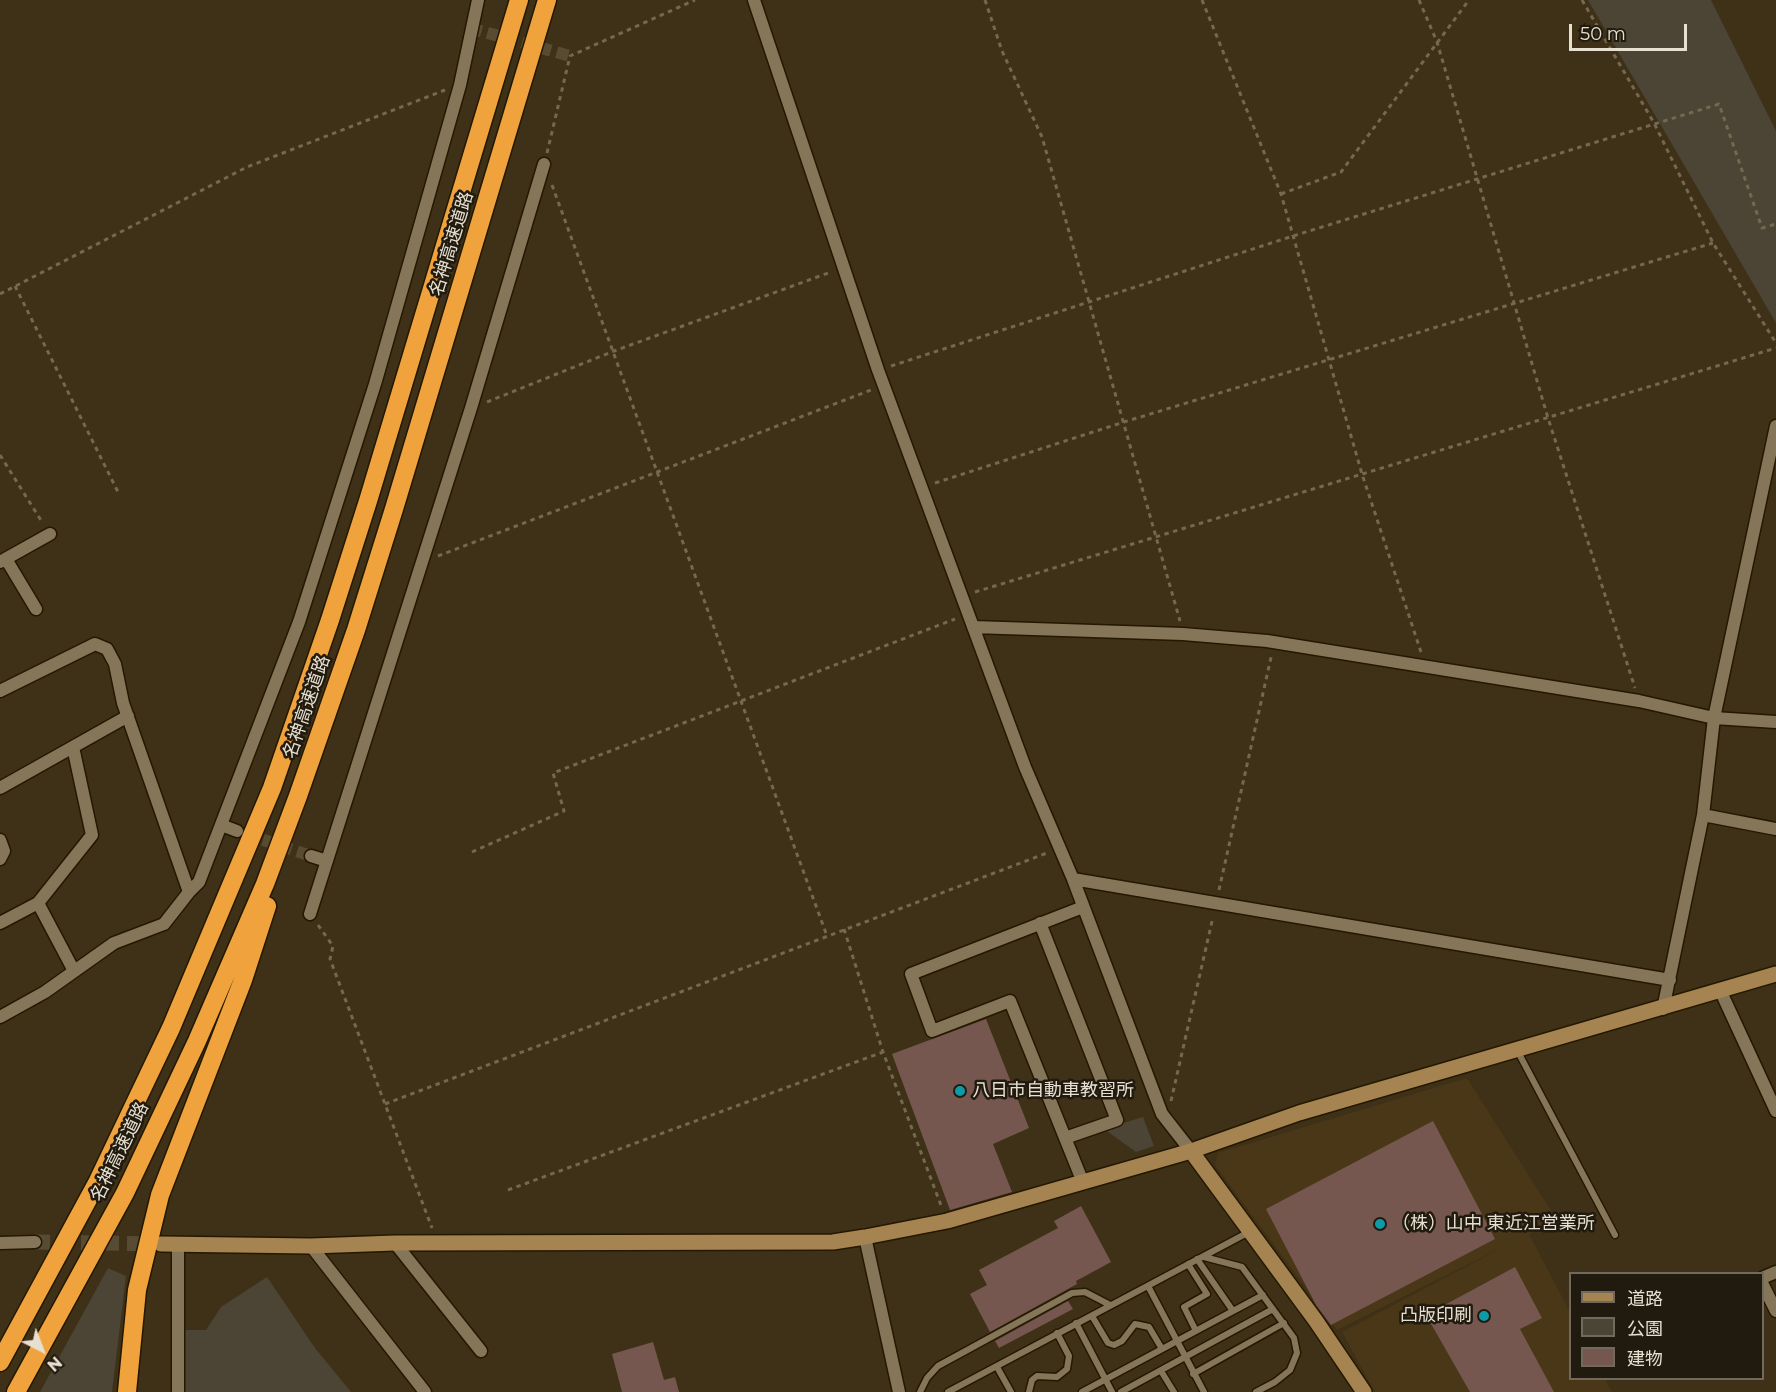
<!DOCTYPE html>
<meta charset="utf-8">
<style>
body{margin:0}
#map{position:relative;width:1776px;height:1392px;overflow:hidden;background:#3e3117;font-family:Montserrat,"Noto Sans JP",sans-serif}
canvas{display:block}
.legend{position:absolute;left:1569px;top:1272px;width:195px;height:108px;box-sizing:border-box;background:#201a0f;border:2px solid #70695c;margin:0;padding:8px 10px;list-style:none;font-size:18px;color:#e7dfd0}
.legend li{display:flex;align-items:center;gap:12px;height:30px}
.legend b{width:30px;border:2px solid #70695c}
.north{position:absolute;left:12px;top:1320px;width:60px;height:60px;-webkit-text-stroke:4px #201a0f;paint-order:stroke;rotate:138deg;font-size:16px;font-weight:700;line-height:24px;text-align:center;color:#e7dfd0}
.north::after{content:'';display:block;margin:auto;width:21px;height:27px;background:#e7dfd0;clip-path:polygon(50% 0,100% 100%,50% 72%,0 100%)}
.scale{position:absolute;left:1569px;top:24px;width:118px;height:27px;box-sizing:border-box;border:3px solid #e7dfd0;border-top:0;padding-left:8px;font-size:18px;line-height:21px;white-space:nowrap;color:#e7dfd0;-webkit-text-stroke:4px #201a0f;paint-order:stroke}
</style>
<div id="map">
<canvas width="1776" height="1392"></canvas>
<ul class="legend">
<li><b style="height:8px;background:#a58451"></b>道路</li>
<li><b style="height:16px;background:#4c4435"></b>公園</li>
<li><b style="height:16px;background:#75574f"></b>建物</li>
</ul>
<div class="north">N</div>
<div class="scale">50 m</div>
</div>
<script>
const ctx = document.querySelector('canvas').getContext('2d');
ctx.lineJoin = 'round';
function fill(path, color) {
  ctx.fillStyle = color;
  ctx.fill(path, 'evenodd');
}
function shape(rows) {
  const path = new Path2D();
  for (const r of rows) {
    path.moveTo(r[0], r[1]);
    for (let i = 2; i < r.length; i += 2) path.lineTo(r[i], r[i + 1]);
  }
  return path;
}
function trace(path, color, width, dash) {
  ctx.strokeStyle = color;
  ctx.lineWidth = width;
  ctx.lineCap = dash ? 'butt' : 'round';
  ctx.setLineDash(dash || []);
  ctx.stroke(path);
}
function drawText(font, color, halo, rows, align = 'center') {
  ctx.font = font + ' Montserrat,"Noto Sans JP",sans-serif';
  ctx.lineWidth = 5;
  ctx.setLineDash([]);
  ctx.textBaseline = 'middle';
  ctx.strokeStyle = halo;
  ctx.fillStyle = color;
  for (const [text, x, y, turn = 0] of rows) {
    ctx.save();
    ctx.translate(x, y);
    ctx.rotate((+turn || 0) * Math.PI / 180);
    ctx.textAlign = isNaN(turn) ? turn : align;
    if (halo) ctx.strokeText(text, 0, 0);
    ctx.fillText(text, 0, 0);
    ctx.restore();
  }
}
fill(shape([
 [1467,1078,1557,1220,1529,1234,1570,1312,1570,1378,1605,1379,1612,1392,1375,1392,1342,1332,1509,1244,1337,1330,1215,1165,1218,1153]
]), '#493717');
fill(shape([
 [1588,0,1711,0,1776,131,1776,323],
 [1143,1117,1154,1146,1136,1152,1104,1129],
 [108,1268,126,1276,112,1392,40,1392],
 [267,1277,315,1348,351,1392,185,1392,185,1330,206,1330,221,1307]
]), '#4c4435');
fill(shape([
 [986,1019,1029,1128,993,1144,1012,1192,950,1210,892,1054],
 [1433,1121,1495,1239,1331,1325,1316,1305,1266,1209],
 [1081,1206,1111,1262,1076,1281,1077,1284,990,1332,970,1294,987,1285,979,1270,1058,1228,1054,1221],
 [1515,1267,1542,1318,1520,1329,1554,1392,1470,1392,1426,1315],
 [1068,1301,1073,1309,999,1348,995,1341],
 [653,1342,664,1380,675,1377,679,1392,622,1392,612,1354]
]), '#75574f');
trace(shape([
 [470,28,570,56],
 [246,834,311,856]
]), '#574b33', 12, [12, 6]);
trace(shape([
 [35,1242,158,1244]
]), '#574b33', 15, [15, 8]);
const lane = shape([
 [1517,1050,1615,1235],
 [1204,1257,1242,1267,1294,1338,1297,1353,1290,1370,1275,1382,1256,1392],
 [1197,1259,1233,1311],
 [1188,1264,1207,1294,1184,1307,1196,1331],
 [1148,1286,1204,1392],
 [1092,1316,1108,1343,1114,1345,1122,1341,1135,1324,1149,1327,1162,1349],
 [1076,1323,1112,1392],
 [997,1367,1011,1392],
 [1161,1371,1174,1392],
 [1193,1374,1284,1323],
 [920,1392,927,1378,938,1366,1072,1293,1085,1292,1110,1305],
 [948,1392,1249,1232],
 [1029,1392,1032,1380,1037,1376,1057,1377,1067,1369,1069,1356,1057,1333],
 [1082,1392,1263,1295],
 [1121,1392,1273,1309]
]);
const street = shape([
 [754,0,878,370,1025,767,1073,879,1162,1114,1191,1151],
 [6,559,36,609],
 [0,562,50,534],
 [973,627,1183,634,1267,641,1639,701,1714,718,1776,722],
 [0,691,95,644,107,649,115,664,123,703,189,892,164,924,114,943,45,992,0,1017],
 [0,788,128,716],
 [1703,815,1776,829],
 [221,825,237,831],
 [0,840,4,851,0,859],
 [311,856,327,861],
 [1073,879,1670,980],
 [189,892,199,882,299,622,375,384,460,85,478,0],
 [38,903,74,971],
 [310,914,471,408,544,164],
 [0,923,38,903,92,835,73,747],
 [1040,923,1117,1120,1065,1138],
 [1721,992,1776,1111],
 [1663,1009,1703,815,1714,718,1776,426],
 [1082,1180,1010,1001,932,1031,911,974,1083,907],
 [865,1237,899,1392],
 [0,1243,35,1242],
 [395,1243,481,1351],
 [311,1246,425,1392],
 [1762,1278,1776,1272],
 [1762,1283,1776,1311],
 [178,1392,178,1245]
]);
const secondary = shape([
 [1191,1151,1316,1321,1364,1392],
 [161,1244,311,1246,395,1243,833,1242,865,1237,947,1221,1191,1151,1299,1113,1776,974]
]);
const highway = shape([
 [0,1362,98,1181,171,1028,272,788,330,620,368,501,519,0],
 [16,1392,125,1193,197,1041,265,884,298,796,356,630,394,509,547,0],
 [127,1392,137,1290,160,1195,243,980,267,906]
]);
trace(lane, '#251801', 9);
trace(street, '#251801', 15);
trace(secondary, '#251801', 18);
trace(highway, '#251801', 21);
trace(shape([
 [985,0,1002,51,1042,137,1180,621],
 [1202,0,1281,194,1362,474,1421,652],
 [1419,0,1437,42,1548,418,1635,688],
 [1582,0,1654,123,1713,243,1776,343],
 [547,153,570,56,695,0],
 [552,185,827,936],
 [1281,194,1341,172,1469,0],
 [15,286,118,492],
 [0,294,247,167,445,90],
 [891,366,1293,236,1719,104,1762,228,1776,224],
 [487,402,614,351,831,272],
 [0,455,42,522],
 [935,483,1124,422,1713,243],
 [438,556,871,390],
 [975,592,1776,348],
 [472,852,564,811,553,773,955,619],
 [1219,890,1272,653],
 [318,925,333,946,330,959,432,1228],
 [844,929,883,1052,942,1208],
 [1171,1101,1213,917],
 [385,1104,1047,853],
 [508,1190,883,1052]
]), '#746852', 3, [4.5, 4.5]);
trace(lane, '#85765a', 6);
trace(street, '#85765a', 12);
trace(secondary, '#a58451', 15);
trace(highway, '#f0a33d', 18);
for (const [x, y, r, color] of [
 [960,1091,6,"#0f9aa8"],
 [1380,1224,6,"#0f9aa8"],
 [1484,1316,6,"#0f9aa8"]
]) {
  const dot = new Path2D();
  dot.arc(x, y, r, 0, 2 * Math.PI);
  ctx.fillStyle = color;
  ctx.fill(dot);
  trace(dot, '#201a0f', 2);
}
drawText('18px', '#e7dfd0', '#201a0f', [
 ["名神高速道路",452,244,-73],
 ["名神高速道路",307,707,-71],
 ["名神高速道路",120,1152,-64]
]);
drawText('18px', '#e7dfd0', '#201a0f', [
 ["八日市自動車教習所",972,1091],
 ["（株）山中 東近江営業所",1392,1224],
 ["凸版印刷",1472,1316,"right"]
], 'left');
</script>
